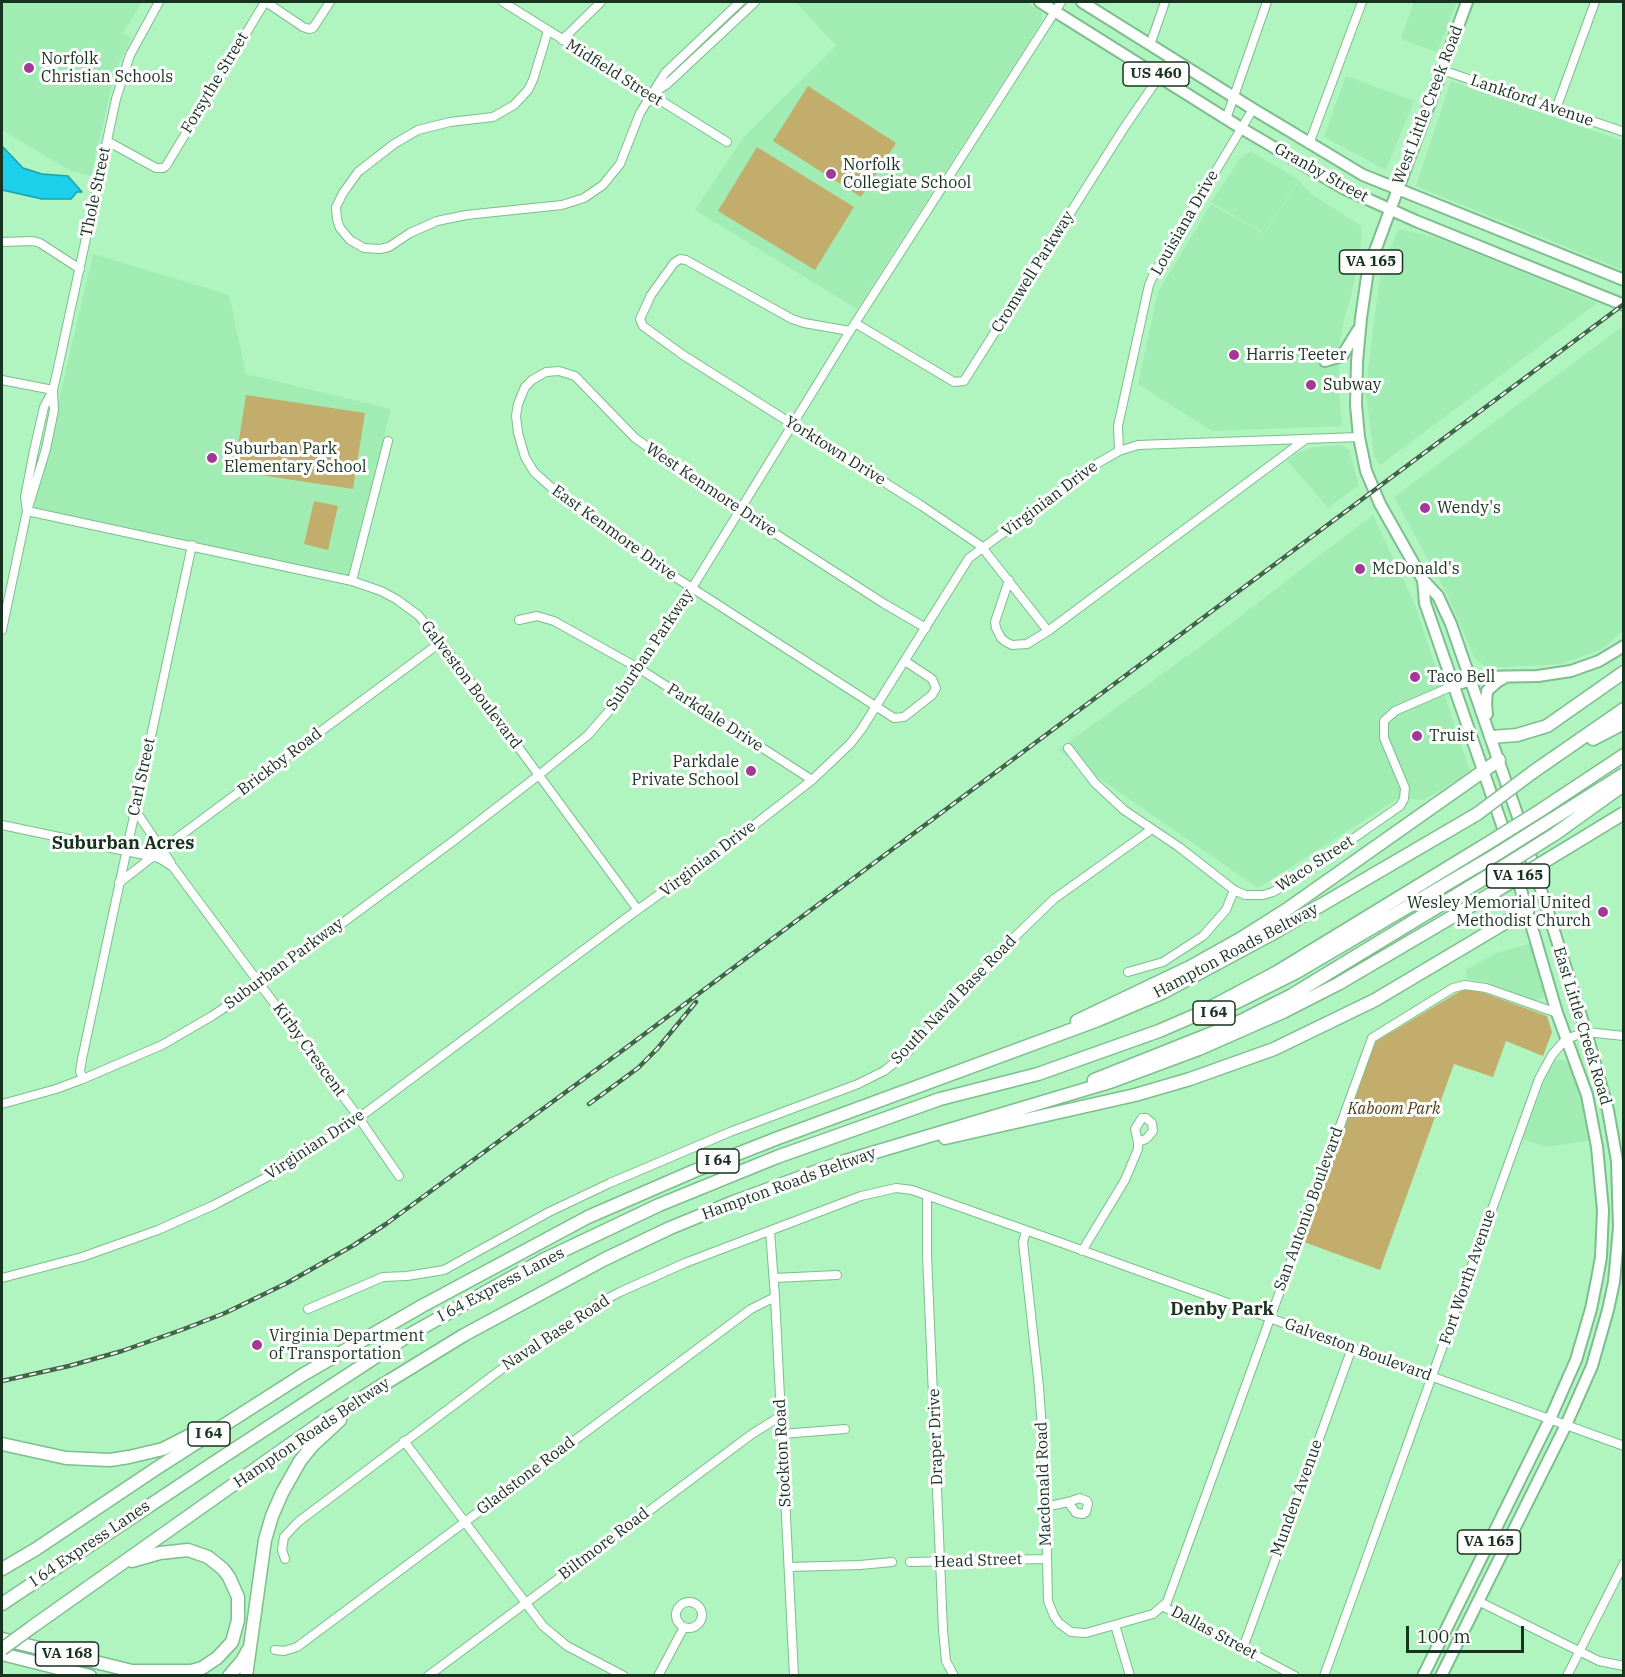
<!DOCTYPE html>
<html>
<head>
<meta charset="utf-8">
<style>
  body { margin:0 }
  #map { position:relative; width:1625px; height:1677px; overflow:hidden; background:#b0f4c0; font-family:"IBM Plex Serif",serif }
  canvas { display:block }
  .frame { position:absolute; inset:0; border:3px solid #17321f; pointer-events:none }
  .scale { position:absolute; left:1406px; top:1626px; width:118px; height:27px; box-sizing:border-box; border:3px solid #17321f; border-top:0; padding-left:8px; font-size:18px; line-height:21px; white-space:nowrap; color:#17321f; -webkit-text-stroke:4px #fff; paint-order:stroke }
</style>
</head>
<body>
<div id="map">
<canvas width="1625" height="1677"></canvas>
<div class="frame"></div>
<div class="scale">100 m</div>
</div>
<script>
const ctx = document.querySelector('canvas').getContext('2d');
ctx.lineJoin = 'round';
function fill(path, color) {
  ctx.fillStyle = color;
  ctx.fill(path, 'evenodd');
}
function shape(rows) {
  const path = new Path2D();
  for (const r of rows) {
    if (r.length === 3) {
      path.moveTo(r[0] + r[2], r[1]);
      path.arc(r[0], r[1], r[2], 0, 2 * Math.PI);
      continue;
    }
    path.moveTo(r[0], r[1]);
    for (let i = 2; i < r.length; i += 2) path.lineTo(r[i], r[i + 1]);
  }
  return path;
}
function stroke(path, color, width, dash) {
  ctx.strokeStyle = color;
  ctx.lineWidth = width;
  ctx.lineCap = dash ? 'butt' : 'round';
  ctx.setLineDash(dash || []);
  ctx.stroke(path);
}
function label(font, color, halo, rows, align = 'center') {
  ctx.font = font + ' "IBM Plex Serif",serif';
  ctx.lineWidth = 6;
  ctx.setLineDash([]);
  ctx.textBaseline = 'middle';
  ctx.strokeStyle = halo;
  ctx.fillStyle = color;
  for (const [text, x, y, turn = 0] of rows) {
    ctx.save();
    ctx.translate(x, y);
    ctx.rotate((+turn || 0) * Math.PI / 180);
    ctx.textAlign = isNaN(turn) ? turn : align;
    if (halo) ctx.strokeText(text, 0, 0);
    ctx.fillText(text, 0, 0);
    ctx.restore();
  }
}
const built = shape([
  [2,2,142,2,123,33,131,38,115,72,91,176,69,170,2,130],
  [796,2,1026,2,1042,13,1042,21,857,309,695,210,743,138,836,46],
  [1414,2,1457,2,1437,52,1401,39],
  [1346,76,1414,101,1386,170,1324,137],
  [1451,81,1623,141,1623,270,1416,186],
  [1252,152,1299,180,1264,233,1211,202,1243,155],
  [1299,181,1311,194,1361,226,1362,239,1351,297,1345,315,1339,346,1339,392,1342,426,1212,431,1138,384,1158,292,1211,204,1264,234],
  [1399,229,1441,239,1597,303,1380,465,1374,456,1366,394,1368,370,1379,283,1385,260],
  [93,254,229,295,246,374,391,409,348,576,34,508],
  [1623,326,1623,631,1602,649,1561,664,1488,668,1475,659,1447,594,1394,497],
  [1342,445,1349,450,1359,485,1328,508,1288,461,1297,453,1314,447],
  [1373,515,1415,605,1470,772,1424,800,1399,798,1258,888,1058,750,1209,640],
  [1533,943,1546,991,1541,999,1533,1000,1483,981,1467,979,1466,970,1497,953],
  [1556,1060,1564,1060,1570,1065,1584,1105,1590,1140,1547,1147,1523,1139,1550,1065]
]);
const green = shape([
  [808,86,896,143,861,197,773,141],
  [757,147,854,207,815,270,718,211],
  [246,395,365,413,353,489,234,471],
  [314,501,338,506,328,550,304,544],
  [1462,990,1476,990,1547,1016,1552,1032,1543,1056,1506,1041,1493,1077,1454,1064,1380,1270,1304,1242,1375,1042]
]);
const water = shape([
  [2,146,23,168,42,174,68,176,82,192,77,192,71,199,42,199,2,190,2,146]
]);
const minor = shape([
  [266,2,303,27,309,29,313,28,330,2],
  [503,2,727,142],
  [548,31,533,80,528,90,514,105,493,117,450,122,418,130,394,144,358,172,343,193,336,207,337,219,340,228,350,240,364,248,380,249,389,247,410,233,437,221,466,215,562,205,584,198,603,185,620,164,640,113,665,73,740,2],
  [562,40,601,2],
  [1150,45,1165,2],
  [1442,70,1624,132],
  [652,94,666,85,755,2],
  [1556,109,1595,2],
  [1226,119,1267,2],
  [107,141,156,168,163,168,166,166,265,2],
  [1309,144,1362,2],
  [2,242,33,241,40,243,80,269],
  [855,323,954,382,964,381,1124,128,1172,58],
  [850,331,804,323,792,319,686,260,680,259,674,263,651,295,640,319,643,326,683,355,922,506,981,546,1048,631],
  [2,380,53,390],
  [1119,451,1118,426,1149,285,1154,274,1253,109],
  [27,511,352,581,381,591,396,599,418,615,441,642,638,910],
  [27,511,25,497,34,451,44,407,53,390,58,368,116,99,130,55,159,2],
  [1009,580,995,622,996,628,1001,638,1006,642,1012,645,1027,644,1048,631,1306,439],
  [352,581,388,441],
  [519,620,537,616,554,621,640,669,812,780],
  [2,630,27,511,46,449,54,410,53,392],
  [905,661,932,679,936,688,932,695,904,717,894,718,661,568,571,505,534,472,525,457,518,433,516,416,518,404,525,387,532,380,546,372,559,371,575,376,635,438,717,496,883,603,926,628],
  [1068,748,1095,783,1124,810,1179,847,1234,890,1245,895,1263,895,1273,892,1292,881,1400,806,1404,799,1405,788,1384,738,1384,721,1395,711,1455,685],
  [135,810,171,863],
  [2,825,159,858,173,867,354,1111,399,1176],
  [119,883,161,850,441,642],
  [1128,972,1163,962,1203,936,1226,910,1234,890],
  [83,1079,80,1071,82,1059,192,545],
  [2,1104,56,1089,83,1079,162,1045,212,1016,260,984,452,842,539,775,588,735,622,696,692,588,850,331,1061,2],
  [1142,1118,1146,1118,1152,1123,1153,1131,1146,1139,1138,1142,1135,1129,1142,1118],
  [927,1196,927,1255,943,1630,946,1661,954,1676],
  [770,1231,775,1297,794,1676],
  [1026,1231,1023,1242,1039,1387,1045,1473,1048,1601,1054,1616,1059,1623,1071,1632,1086,1633,1153,1614,1167,1602,1372,1038,1453,988,1465,985,1486,988,1557,1013],
  [1082,1251,1125,1180,1138,1149,1138,1142],
  [2,1278,82,1257,158,1230,214,1205,269,1176,348,1126,629,916,735,840,812,780,850,744,861,730,969,558,1098,463,1119,451,1138,445,1359,437],
  [774,1278,837,1275],
  [308,1309,383,1277,407,1276,444,1270,549,1212,610,1183,730,1132,858,1084,884,1071,907,1053,997,954,1054,899,1152,829],
  [782,1434,845,1429],
  [404,1441,543,1626,567,1646,624,1676],
  [1080,1498,1087,1501,1088,1504,1086,1512,1083,1514,1076,1513,1068,1502,1080,1498],
  [1045,1507,1068,1502],
  [285,1559,282,1550,284,1537,298,1522,499,1371,595,1305,620,1292,685,1263,861,1196,896,1188,912,1190,1048,1238,1624,1446],
  [910,1562,1046,1559],
  [789,1567,860,1565,892,1562],
  [1478,1601,1599,1661,1624,1666],
  [689,1615,13],
  [1164,1607,1295,1676],
  [1115,1625,1130,1676],
  [1243,1648,1352,1348],
  [275,1650,284,1651,297,1647,751,1309,775,1297],
  [428,1676,752,1434,781,1416],
  [658,1676,684,1627],
  [1324,1676,1539,1079,1552,1055,1566,1039,1586,1032,1624,1036],
  [1567,1676,1624,1563]
]);
const major = shape([
  [1040,2,1241,128,1343,188,1416,221,1624,305],
  [1082,2,1253,109,1363,175,1624,280],
  [1325,361,1342,356,1358,330],
  [1423,580,1425,603,1502,825,1557,1013,1587,1095,1597,1147,1603,1210,1601,1257,1597,1279,1591,1309,1576,1360,1550,1419,1423,1676],
  [1455,685,1481,677,1538,676,1571,671,1599,661,1624,646],
  [1487,714,1486,704,1487,691,1497,682,1506,677],
  [1441,1676,1566,1425,1592,1366,1608,1310,1614,1282,1619,1227,1617,1161,1608,1110,1586,1032,1517,814,1451,624,1438,596,1423,580,1380,504,1366,471,1359,437,1356,405,1357,362,1361,318,1368,270,1467,2]
]);
const highway = shape([
  [1491,737,1517,735,1547,726,1624,672],
  [1593,739,1624,723],
  [1533,772,1624,709],
  [1541,810,1624,755],
  [1235,1003,1295,973,1489,859],
  [1077,1021,1190,967,1240,939,1289,908,1499,760],
  [1094,1080,1235,1024,1292,995,1493,873],
  [945,1138,1135,1095,1190,1079,1274,1049,1375,1000,1528,909],
  [2,1444,66,1458,110,1460,129,1457,163,1449,202,1429],
  [2,1569,36,1549,157,1468,304,1374,422,1306,588,1217,694,1171,778,1138,1098,1020,1164,992,1270,935,1477,814],
  [2,1604,209,1466,409,1335,543,1260,659,1205,777,1157,940,1099,1038,1074,1159,1031,1196,1015,1277,972,1485,845],
  [32,1627,319,1424,464,1335,605,1259,670,1228,731,1203,842,1162,1113,1081,1199,1049,1283,1012,1338,984,1496,891],
  [2,1639,132,1671,191,1671,202,1668,217,1658,232,1642,238,1620,238,1597,229,1577,223,1569,208,1557,188,1550,160,1553,132,1561],
  [2,1654,90,1676],
  [229,1676,242,1661,248,1650],
  [246,1676,265,1540,272,1516,282,1493,300,1461,313,1445,340,1420]
]);
const rail = shape([
  [589,1104,638,1068,657,1049,696,1002],
  [2,1381,69,1366,122,1351,184,1329,225,1313,287,1283,354,1245,386,1224,619,1053,1624,304]
]);
const highwayBridge = shape([
  [1477,814,1533,772],
  [1485,845,1541,810],
  [1489,859,1624,774],
  [1493,873,1555,834,1622,786],
  [1496,891,1624,813],
  [2,1649,32,1627]
]);
const markers = [
  [29,68,6,"#a33899"],
  [831,174,6,"#a33899"],
  [1234,355,6,"#a33899"],
  [1311,385,6,"#a33899"],
  [212,458,6,"#a33899"],
  [1425,508,6,"#a33899"],
  [1360,569,6,"#a33899"],
  [1415,677,6,"#a33899"],
  [1417,736,6,"#a33899"],
  [751,771,6,"#a33899"],
  [1603,912,6,"#a33899"],
  [257,1345,6,"#a33899"]
];
const shields = [
  [1156,74,66],
  [1371,262,63],
  [1518,876,63],
  [1214,1013,42],
  [718,1161,42],
  [209,1434,42],
  [1489,1542,63],
  [67,1654,63]
];
const shieldNames = [
  ["US 460",1156,74],
  ["VA 165",1371,262],
  ["VA 165",1518,876],
  ["I 64",1214,1013],
  ["I 64",718,1161],
  ["I 64",209,1434],
  ["VA 165",1489,1542],
  ["VA 168",67,1654]
];
const poiNames = [
  ["Norfolk",41,59],
  ["Christian Schools",41,77],
  ["Norfolk",843,165],
  ["Collegiate School",843,183],
  ["Harris Teeter",1246,355],
  ["Subway",1323,385],
  ["Suburban Park",224,449],
  ["Elementary School",224,467],
  ["Wendy's",1437,508],
  ["McDonald's",1372,569],
  ["Taco Bell",1427,677],
  ["Truist",1429,736],
  ["Parkdale",739,762,"right"],
  ["Private School",739,780,"right"],
  ["Wesley Memorial United",1591,903,"right"],
  ["Methodist Church",1591,921,"right"],
  ["Virginia Department",269,1336],
  ["of Transportation",269,1354]
];
const streetNames = [
  ["Midfield Street",614,73,32],
  ["Forsythe Street",215,83,-59],
  ["Lankford Avenue",1532,101,19],
  ["West Little Creek Road",1428,105,-69],
  ["Granby Street",1321,173,29],
  ["Thole Street",96,192,-78],
  ["Louisiana Drive",1185,223,-60],
  ["Cromwell Parkway",1033,272,-58],
  ["Yorktown Drive",835,451,32],
  ["West Kenmore Drive",711,490,34],
  ["Virginian Drive",1050,499,-37],
  ["East Kenmore Drive",614,533,36],
  ["Suburban Parkway",650,650,-56],
  ["Galveston Boulevard",471,685,53],
  ["Parkdale Drive",715,718,33],
  ["Brickby Road",280,762,-37],
  ["Carl Street",142,777,-78],
  ["Virginian Drive",708,859,-37],
  ["Waco Street",1315,864,-33],
  ["Hampton Roads Beltway",1236,951,-28],
  ["Suburban Parkway",284,964,-36],
  ["South Naval Base Road",954,1000,-46],
  ["East Little Creek Road",1582,1026,73],
  ["Kirby Crescent",309,1050,54],
  ["Virginian Drive",315,1145,-33],
  ["Hampton Roads Beltway",789,1184,-20],
  ["San Antonio Boulevard",1309,1209,-70],
  ["Fort Worth Avenue",1468,1277,-71],
  ["I 64 Express Lanes",501,1285,-28],
  ["Naval Base Road",556,1333,-33],
  ["Galveston Boulevard",1358,1350,20],
  ["Hampton Roads Beltway",312,1433,-34],
  ["Draper Drive",936,1437,-92],
  ["Stockton Road",783,1453,-93],
  ["Gladstone Road",526,1476,-37],
  ["Macdonald Road",1044,1484,-92],
  ["Munden Avenue",1297,1498,-70],
  ["I 64 Express Lanes",90,1544,-34],
  ["Biltmore Road",604,1544,-37],
  ["Head Street",978,1561,-2],
  ["Dallas Street",1214,1633,28]
];
const parkNames = [
  ["Kaboom Park",1394,1109]
];
const neighbourhoodNames = [
  ["Suburban Acres",123,844],
  ["Denby Park",1222,1310]
];
fill(built, '#a0ecb3');
fill(green, '#c3ad6c');
fill(water, '#1cd0eb');
stroke(water, '#1aa1ae', 1.5);
stroke(minor, '#7cbe8d', 10);
stroke(major, '#7cbe8d', 14);
stroke(highway, '#7cbe8d', 15);
stroke(minor, '#fff', 8);
stroke(major, '#fff', 10);
stroke(highway, '#fff', 12);
stroke(rail, '#40664a', 4.5);
stroke(rail, '#fff', 2, [7]);
stroke(highwayBridge, '#7cbe8d', 15, []);
stroke(highwayBridge, '#fff', 12);
for (const [x, y, r, color] of markers) {
  const dot = new Path2D();
  dot.arc(x, y, r, 0, 2 * Math.PI);
  ctx.fillStyle = color;
  ctx.fill(dot);
  stroke(dot, '#fff', 2);
}
for (const [x, y, w] of shields) {
  const box = new Path2D();
  box.roundRect(x - w / 2, y - 12, w, 24, 4.5);
  ctx.fillStyle = '#fff';
  ctx.fill(box);
  stroke(box, '#17321f', 1.5);
}
label('bold 15px', '#17321f', null, shieldNames);
label('16px', '#17321f', '#fff', poiNames, 'left');
label('16px', '#17321f', '#fff', streetNames);
label('italic 16px', '#4f4113', '#fff', parkNames);
label('bold 18px', '#17321f', '#fff', neighbourhoodNames);
</script>
</body>
</html>
